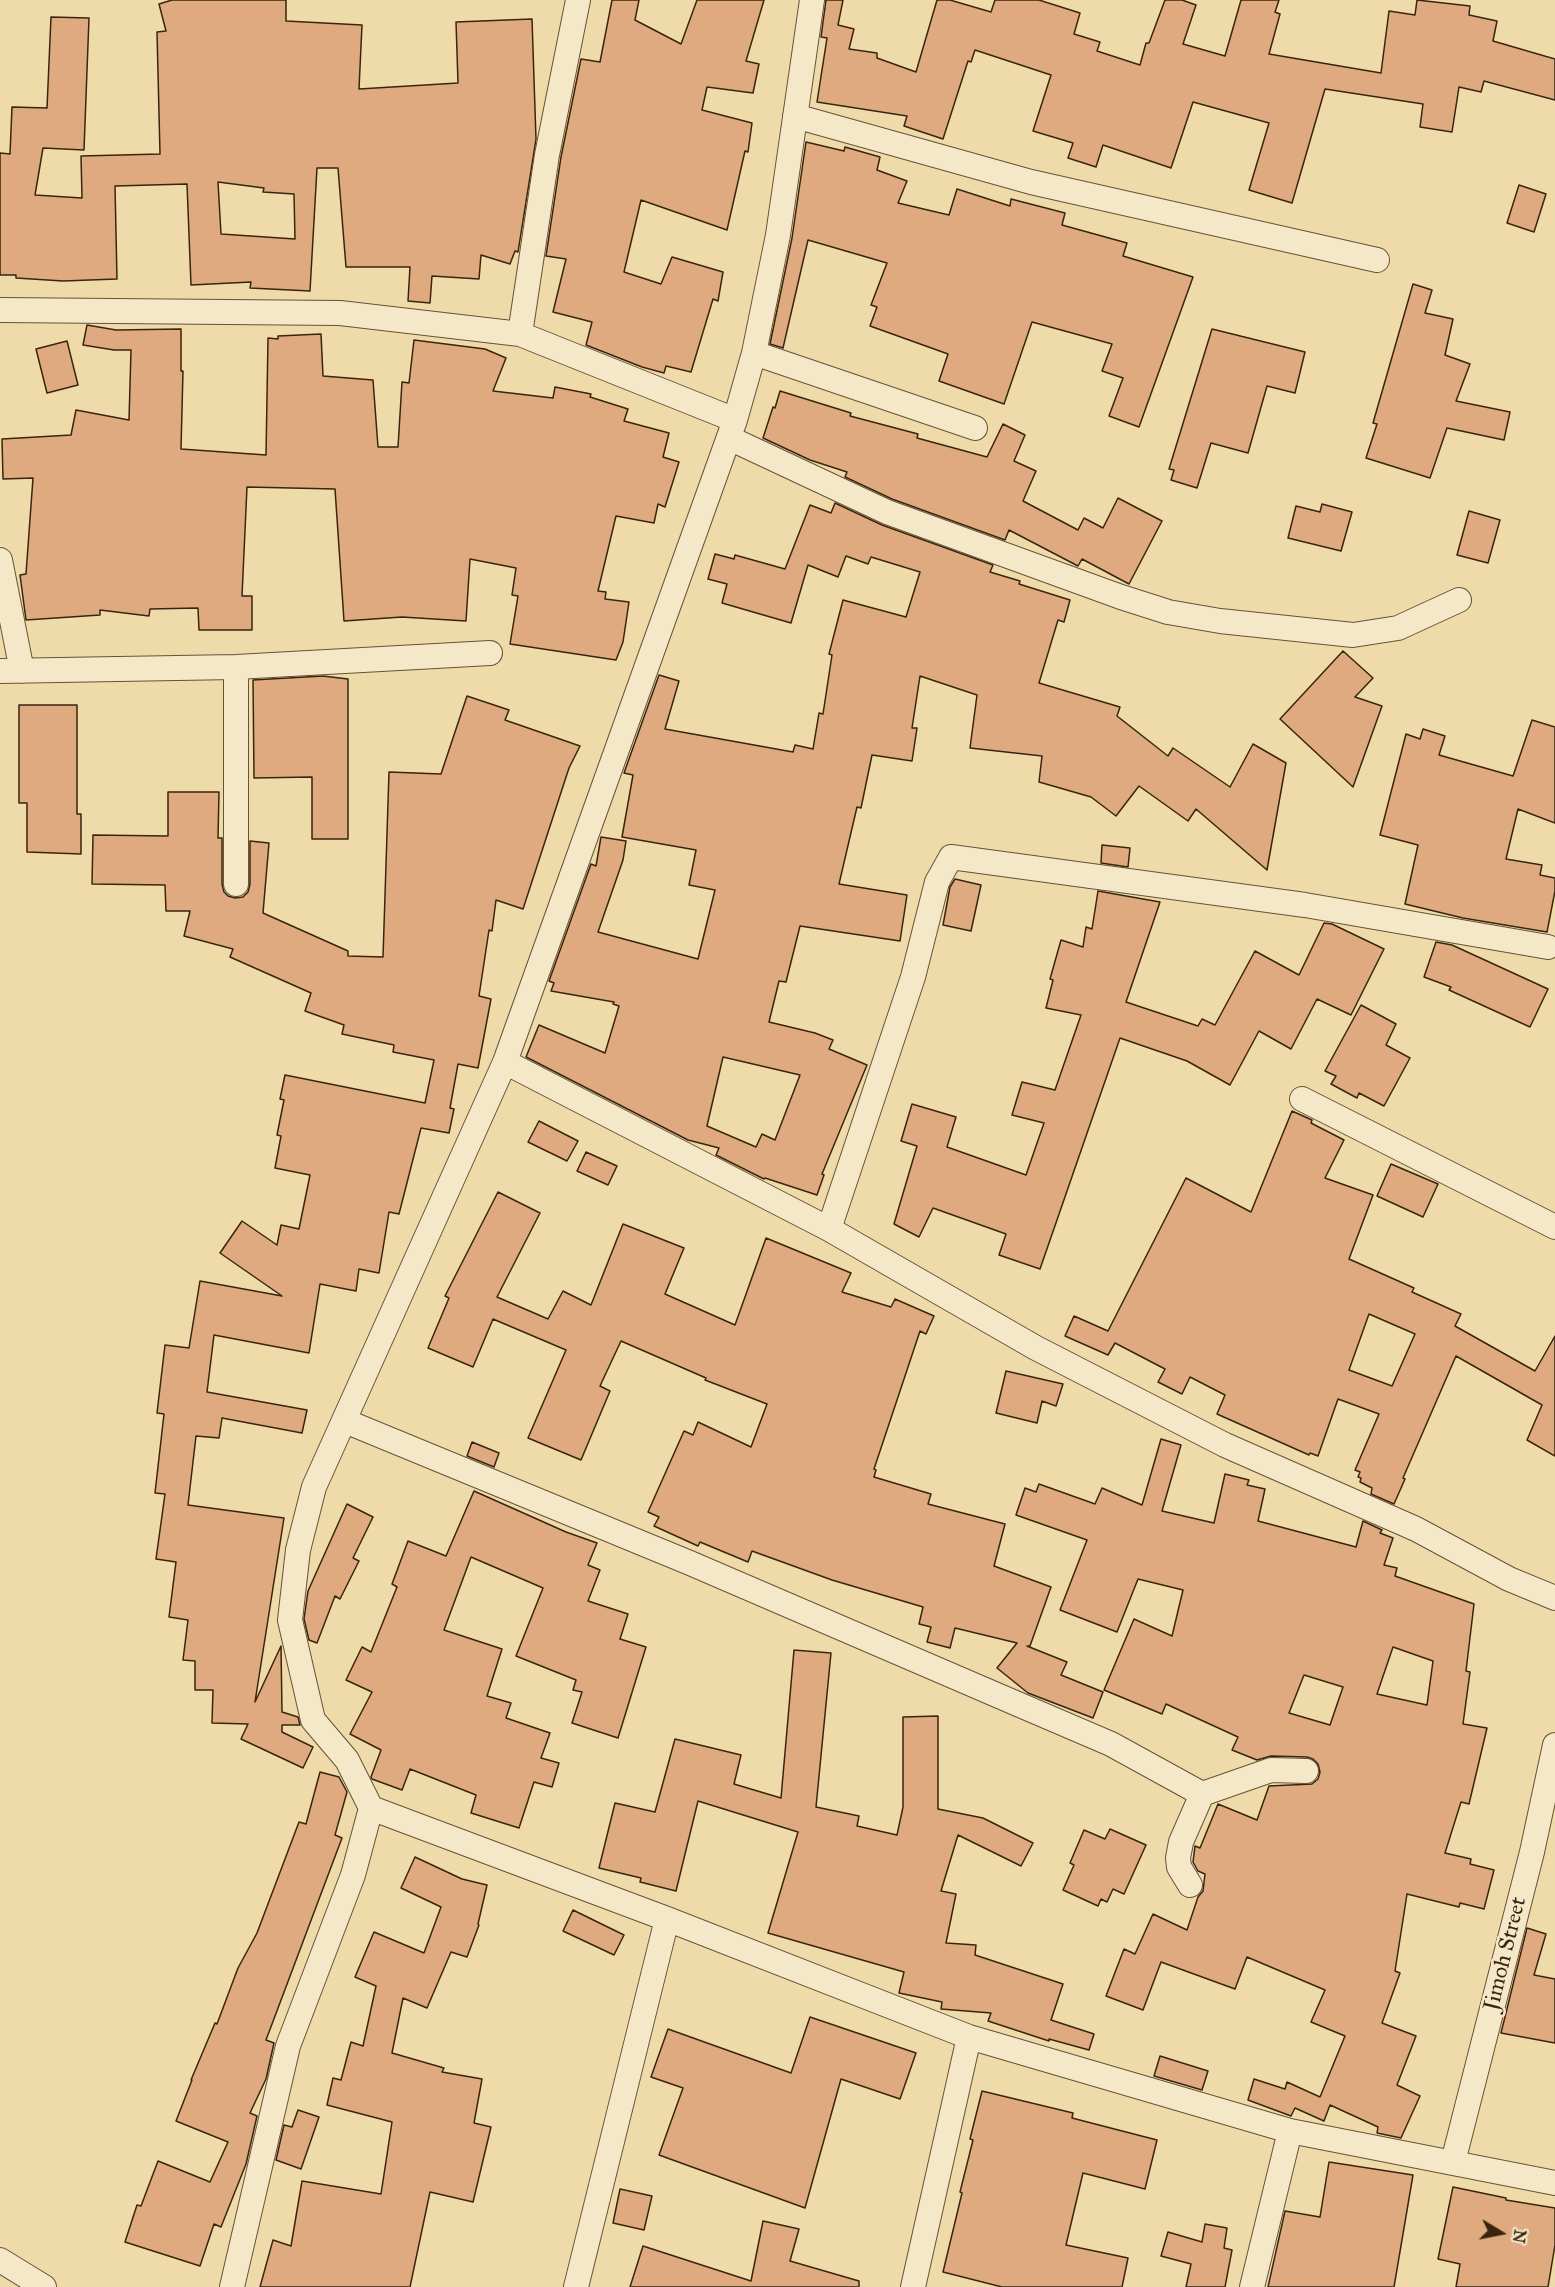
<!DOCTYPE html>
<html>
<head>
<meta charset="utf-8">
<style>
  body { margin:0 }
  #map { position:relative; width:1555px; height:2287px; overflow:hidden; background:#efdbaa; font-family:"IM FELL Great Primer",serif }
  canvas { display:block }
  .north { position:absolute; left:1471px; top:2203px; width:60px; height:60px; -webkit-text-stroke:4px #f5e8c8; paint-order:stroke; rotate:100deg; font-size:16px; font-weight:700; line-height:24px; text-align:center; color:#39250e }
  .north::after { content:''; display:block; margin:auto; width:21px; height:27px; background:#39250e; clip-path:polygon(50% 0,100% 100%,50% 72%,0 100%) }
</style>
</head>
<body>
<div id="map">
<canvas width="1555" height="2287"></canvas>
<div class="north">N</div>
</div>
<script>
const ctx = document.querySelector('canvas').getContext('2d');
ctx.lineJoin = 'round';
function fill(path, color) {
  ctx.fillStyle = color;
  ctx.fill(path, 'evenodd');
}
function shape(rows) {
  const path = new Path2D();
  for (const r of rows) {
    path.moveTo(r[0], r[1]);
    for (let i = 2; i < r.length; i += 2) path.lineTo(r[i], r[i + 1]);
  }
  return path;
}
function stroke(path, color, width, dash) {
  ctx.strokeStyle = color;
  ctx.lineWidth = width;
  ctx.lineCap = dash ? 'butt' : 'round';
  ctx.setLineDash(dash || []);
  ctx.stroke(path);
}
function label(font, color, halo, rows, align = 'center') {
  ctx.font = font + ' "IM FELL Great Primer",serif';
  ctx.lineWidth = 5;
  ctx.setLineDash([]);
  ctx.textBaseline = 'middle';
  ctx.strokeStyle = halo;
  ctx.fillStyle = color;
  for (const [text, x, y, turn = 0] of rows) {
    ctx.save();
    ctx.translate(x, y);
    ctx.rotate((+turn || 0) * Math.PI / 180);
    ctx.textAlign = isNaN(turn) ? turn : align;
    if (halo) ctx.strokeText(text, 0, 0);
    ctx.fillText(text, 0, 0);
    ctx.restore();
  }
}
const building = shape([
  [172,0,286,0,286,21,362,25,359,89,458,83,456,22,532,19,536,139,518,252,515,251,510,264,481,255,479,279,432,276,430,303,408,301,410,267,346,267,338,168,317,168,310,291,250,288,251,282,191,285,187,184,115,186,117,279,63,281,16,278,16,275,0,275,0,153,10,154,12,107,47,108,51,17,89,18,84,150,43,148,35,195,82,198,81,156,160,154,157,32,166,31,159,4,172,0],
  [218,182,264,188,263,192,294,194,295,239,221,234,218,182],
  [612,0,639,0,635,20,681,44,697,0,764,0,746,61,759,64,753,93,707,87,702,110,752,123,748,152,745,151,727,230,641,200,624,272,661,284,672,257,723,272,718,301,713,299,691,372,666,366,664,373,642,367,586,345,592,322,553,312,566,259,546,256,561,157,581,59,600,62,612,0],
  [826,0,843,0,838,25,854,29,849,49,877,53,877,58,916,72,937,0,950,0,991,12,995,0,1039,0,1080,13,1074,34,1100,42,1097,51,1140,65,1146,43,1149,43,1165,0,1182,0,1196,5,1183,44,1225,56,1241,0,1279,0,1275,12,1280,14,1269,54,1381,73,1389,11,1415,15,1417,0,1470,6,1469,15,1497,21,1493,41,1555,59,1555,100,1484,81,1481,92,1459,87,1452,132,1420,127,1423,104,1325,89,1292,203,1249,190,1269,123,1193,102,1171,168,1103,145,1096,167,1068,158,1073,143,1033,131,1051,75,975,50,971,62,968,61,943,139,904,126,907,116,817,102,827,38,821,37,826,0],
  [806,142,844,151,845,147,880,157,877,170,907,181,898,203,949,215,957,189,1010,206,1011,199,1065,213,1062,225,1127,243,1123,256,1193,277,1139,427,1109,416,1123,378,1102,371,1112,344,1032,322,1004,404,939,381,948,354,870,326,877,307,871,305,887,263,808,240,783,348,770,344,792,238,806,142],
  [1519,185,1546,194,1534,232,1507,223,1519,185],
  [1413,284,1432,290,1425,313,1453,319,1445,355,1470,364,1456,401,1510,412,1504,440,1447,428,1430,478,1366,458,1377,424,1373,423,1413,284],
  [87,325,116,330,181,329,181,371,183,371,181,449,266,455,268,338,278,339,278,336,321,334,323,376,373,380,378,447,398,447,402,382,409,383,414,340,485,349,506,358,493,391,553,398,555,387,591,394,590,397,628,409,624,421,669,433,663,457,679,462,665,507,658,504,654,523,616,516,598,591,606,592,605,599,629,602,623,642,616,660,510,644,518,596,512,595,516,568,470,559,466,621,402,617,344,621,335,489,247,487,242,596,252,596,252,630,199,630,198,608,150,609,149,616,100,610,100,615,26,620,20,575,26,574,33,478,3,479,2,439,71,435,76,410,129,420,131,350,114,350,83,345,87,325],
  [1212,329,1305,352,1295,393,1267,386,1248,453,1211,443,1197,488,1171,480,1174,470,1169,469,1212,329],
  [67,341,78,385,47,393,36,349,67,341],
  [780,391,851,413,850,416,918,434,917,438,987,457,1003,424,1025,435,1014,461,1036,471,1023,501,1078,530,1084,518,1103,528,1118,498,1162,521,1129,584,1082,559,1078,566,1009,530,1005,540,892,499,845,477,847,472,810,460,763,438,773,407,775,408,780,391],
  [835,503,882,525,993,565,990,572,1020,581,1019,584,1070,600,1064,622,1058,620,1039,683,1120,707,1117,716,1168,756,1173,748,1230,787,1253,744,1286,763,1267,870,1196,809,1188,821,1139,786,1116,816,1091,797,1039,782,1042,756,970,748,977,695,920,676,912,728,917,728,912,761,872,755,861,808,857,807,839,884,907,895,900,941,800,926,786,982,779,981,769,1022,815,1033,833,1040,829,1049,867,1065,822,1174,824,1175,817,1195,765,1178,764,1179,716,1155,719,1148,688,1140,526,1057,539,1025,605,1053,619,1006,613,1004,614,1002,551,991,554,983,549,981,591,864,596,866,601,837,626,841,623,860,598,932,698,959,715,890,689,885,696,850,622,837,633,775,624,773,659,675,679,681,665,729,793,752,795,745,813,749,819,713,823,714,832,655,829,654,843,600,906,617,920,572,871,557,868,564,846,556,838,577,808,565,791,623,722,603,727,584,708,579,715,554,734,559,735,555,785,569,810,505,831,513,835,503],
  [723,1057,800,1075,775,1140,762,1134,756,1147,707,1126,723,1057],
  [1322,504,1352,512,1341,551,1288,538,1296,506,1320,512,1322,504],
  [1469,511,1500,520,1488,563,1457,555,1469,511],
  [1343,651,1373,678,1355,697,1382,706,1353,787,1280,719,1343,651],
  [323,676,348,679,348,839,312,839,312,777,254,778,253,680,323,676],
  [467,696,509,710,505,720,580,746,569,768,523,909,496,900,492,931,489,930,479,996,491,999,478,1068,458,1064,450,1108,454,1109,449,1133,421,1128,399,1214,389,1212,379,1273,359,1269,356,1291,320,1284,309,1353,214,1335,207,1392,307,1410,302,1433,222,1418,219,1438,196,1436,188,1505,284,1518,255,1702,281,1646,282,1712,298,1717,300,1725,282,1725,282,1732,313,1747,303,1768,241,1739,248,1724,212,1723,213,1690,195,1690,195,1661,183,1660,188,1620,169,1617,176,1562,156,1559,165,1494,155,1493,164,1414,157,1413,165,1345,189,1348,200,1281,282,1296,220,1253,242,1221,277,1245,281,1225,299,1229,310,1175,275,1168,281,1136,277,1135,284,1100,280,1099,285,1075,425,1103,434,1060,393,1052,394,1045,342,1034,344,1025,305,1011,311,993,230,957,233,949,184,936,190,911,166,911,165,885,92,884,93,835,168,836,168,792,219,792,218,838,222,838,222,884,224,892,228,896,235,898,243,897,248,892,250,884,250,841,269,843,263,913,348,951,348,956,383,957,389,772,441,774,467,696],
  [19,705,77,705,77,814,81,814,81,854,27,852,27,803,19,803,19,705],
  [1532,720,1555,727,1555,823,1518,809,1506,859,1542,865,1540,875,1555,878,1555,891,1547,932,1463,918,1405,904,1418,845,1380,835,1406,734,1420,739,1423,729,1445,736,1439,755,1513,776,1532,720],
  [1102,845,1130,848,1128,867,1101,863,1102,845],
  [955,879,981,885,971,931,943,925,950,887,955,879],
  [1098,891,1160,902,1126,1002,1198,1026,1202,1019,1215,1025,1255,951,1299,975,1324,923,1332,924,1384,949,1351,1015,1317,999,1291,1049,1259,1031,1230,1085,1187,1061,1120,1038,1040,1269,999,1255,1006,1234,933,1208,919,1237,894,1224,917,1146,901,1141,912,1104,956,1117,947,1147,1026,1175,1044,1123,1012,1115,1022,1082,1055,1090,1081,1015,1046,1008,1053,980,1050,979,1061,940,1083,947,1086,927,1092,929,1098,891],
  [1436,942,1452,945,1548,989,1530,1027,1449,990,1451,987,1424,977,1436,942],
  [1361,1005,1396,1024,1386,1045,1410,1058,1384,1106,1359,1093,1357,1098,1331,1084,1336,1076,1325,1071,1361,1005],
  [1292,1111,1312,1120,1311,1123,1344,1140,1325,1178,1373,1195,1349,1259,1414,1288,1412,1292,1461,1314,1455,1326,1535,1371,1555,1336,1555,1456,1527,1440,1542,1405,1456,1356,1403,1478,1405,1479,1394,1504,1371,1494,1372,1488,1360,1482,1361,1478,1358,1477,1360,1472,1355,1470,1379,1414,1338,1399,1318,1456,1310,1453,1309,1455,1217,1414,1225,1395,1190,1377,1182,1394,1158,1382,1165,1369,1115,1343,1108,1355,1065,1336,1074,1316,1108,1331,1186,1178,1251,1212,1292,1111],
  [1369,1314,1415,1334,1392,1386,1349,1370,1369,1314],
  [539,1121,578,1141,567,1161,528,1142,539,1121],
  [586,1152,617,1166,608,1185,577,1171,586,1152],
  [1391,1164,1438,1184,1423,1217,1377,1196,1391,1164],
  [498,1192,540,1213,497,1297,548,1319,563,1291,591,1305,623,1224,684,1248,665,1294,735,1325,766,1238,851,1273,842,1292,891,1307,895,1299,934,1316,926,1334,920,1331,874,1469,876,1470,874,1477,931,1494,928,1504,1005,1524,994,1566,1051,1587,1030,1646,1027,1646,1067,1662,1061,1675,1103,1692,1093,1718,1028,1693,997,1668,1017,1643,955,1628,950,1648,927,1642,931,1627,919,1624,923,1607,832,1580,752,1551,748,1562,700,1542,698,1546,654,1526,659,1517,648,1512,684,1431,693,1435,698,1422,751,1447,767,1404,705,1380,706,1378,621,1341,600,1386,610,1391,581,1460,528,1438,566,1350,493,1319,473,1367,428,1348,449,1298,445,1296,498,1192],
  [1006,1371,1063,1384,1056,1406,1042,1401,1037,1423,996,1413,1006,1371],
  [1161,1439,1181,1445,1162,1511,1214,1523,1225,1474,1249,1480,1247,1485,1265,1489,1258,1521,1356,1547,1363,1521,1382,1530,1380,1533,1393,1538,1384,1565,1397,1568,1395,1576,1474,1604,1466,1671,1470,1672,1463,1724,1487,1728,1469,1804,1461,1802,1445,1853,1471,1859,1470,1864,1494,1870,1484,1909,1460,1903,1459,1907,1407,1894,1395,1971,1400,1973,1382,2023,1416,2036,1397,2085,1420,2096,1401,2138,1377,2133,1378,2127,1330,2105,1324,2121,1295,2108,1291,2116,1248,2100,1254,2079,1285,2089,1287,2082,1320,2097,1345,2036,1311,2022,1325,1990,1247,1957,1235,1989,1161,1962,1143,2010,1106,1996,1124,1949,1135,1954,1153,1914,1187,1930,1198,1897,1203,1891,1205,1874,1198,1871,1193,1862,1195,1846,1200,1848,1218,1804,1257,1820,1269,1786,1312,1784,1318,1779,1320,1772,1318,1764,1313,1759,1307,1757,1271,1756,1257,1760,1232,1750,1238,1737,1166,1704,1162,1714,1104,1690,1134,1619,1172,1636,1183,1590,1138,1579,1117,1632,1060,1610,1087,1540,1016,1515,1025,1488,1036,1492,1039,1484,1095,1504,1102,1488,1142,1505,1161,1439],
  [1393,1647,1433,1661,1427,1705,1377,1694,1393,1647],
  [1304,1675,1343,1687,1330,1725,1289,1713,1304,1675],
  [472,1442,499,1453,494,1467,467,1456,472,1442],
  [474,1491,566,1532,597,1543,588,1565,600,1570,588,1601,628,1614,620,1639,646,1647,618,1738,572,1723,582,1692,573,1690,576,1680,516,1656,543,1588,471,1557,444,1630,502,1649,487,1696,511,1703,506,1718,550,1733,541,1758,559,1763,552,1787,534,1782,519,1828,471,1813,476,1795,410,1769,402,1790,372,1779,371,1777,381,1750,350,1734,372,1692,346,1680,362,1647,371,1652,397,1587,392,1584,408,1541,446,1556,474,1491],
  [347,1504,373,1517,353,1558,359,1561,340,1599,335,1596,317,1643,309,1640,304,1619,308,1591,347,1504],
  [794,1650,831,1653,816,1807,859,1816,857,1826,897,1835,903,1807,903,1717,938,1716,938,1809,983,1818,1033,1843,1021,1866,958,1835,941,1891,956,1894,946,1943,976,1945,975,1955,1063,1984,1051,2020,1094,2034,1089,2050,1049,2039,1049,2041,988,2021,991,2013,941,2009,942,2002,899,1993,904,1972,768,1933,798,1832,698,1801,676,1891,640,1882,641,1878,599,1868,615,1803,655,1812,675,1739,741,1755,734,1784,781,1798,794,1650],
  [320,1772,339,1777,347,1792,335,1835,342,1838,266,2040,274,2043,266,2079,250,2113,257,2116,246,2164,221,2227,214,2224,200,2266,125,2242,137,2205,141,2206,158,2161,210,2182,228,2142,176,2121,192,2080,191,2080,215,2023,217,2024,238,1968,257,1933,299,1822,306,1824,320,1772],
  [1110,1829,1146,1845,1124,1894,1113,1889,1107,1902,1101,1899,1098,1906,1063,1890,1074,1865,1070,1863,1084,1830,1105,1839,1110,1829],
  [415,1857,462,1879,487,1885,478,1924,479,1925,467,1957,451,1952,427,2008,403,1998,392,2053,444,2068,442,2072,482,2079,474,2123,491,2127,473,2202,430,2192,410,2287,260,2287,273,2240,291,2246,302,2181,381,2194,392,2122,327,2105,333,2078,341,2080,351,2042,363,2046,376,1986,355,1977,374,1932,424,1953,441,1907,401,1888,415,1857],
  [573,1910,624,1935,614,1955,563,1931,573,1910],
  [1527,1928,1546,1934,1534,1975,1555,1979,1555,2043,1501,2033,1527,1928],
  [810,2017,916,2053,900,2099,841,2079,805,2208,659,2155,683,2088,651,2077,668,2029,791,2073,810,2017],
  [1160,2056,1208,2071,1202,2090,1154,2076,1160,2056],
  [982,2091,1073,2113,1072,2118,1157,2140,1145,2189,1083,2173,1066,2245,1128,2258,1122,2287,1002,2287,943,2272,962,2193,960,2192,973,2140,970,2139,982,2091],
  [298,2110,319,2117,301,2169,276,2160,284,2125,292,2127,298,2110],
  [1329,2162,1413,2175,1394,2287,1268,2287,1285,2211,1320,2217,1329,2162],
  [1453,2187,1506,2198,1506,2200,1555,2208,1555,2245,1548,2287,1456,2287,1460,2264,1438,2259,1453,2187],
  [620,2189,652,2196,644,2230,613,2223,620,2189],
  [763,2221,799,2229,790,2261,859,2281,859,2287,630,2287,643,2246,751,2281,763,2221],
  [1205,2224,1227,2228,1224,2248,1232,2250,1225,2287,1186,2287,1191,2264,1161,2256,1168,2232,1202,2242,1205,2224]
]);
const minor = shape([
  [795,116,1031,182,1377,260],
  [0,310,340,313,520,334,735,420],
  [520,334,547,155,578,0],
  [754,353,975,428],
  [729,438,887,512,1121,597,1168,612,1220,621,1353,635,1398,628,1459,600],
  [0,560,22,671],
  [236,667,236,884],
  [0,671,236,667,490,653],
  [505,1062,829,1229,1036,1348,1225,1445,1416,1529,1509,1579,1555,1598],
  [1302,1099,1555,1227],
  [829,1229,913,977,937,882,951,857,1305,905,1548,947],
  [345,1421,690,1563,1013,1702,1111,1744,1202,1794,1271,1770,1306,1771],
  [371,1808,667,1919,969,2037,1290,2131,1555,2183],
  [1190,1885,1179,1867,1178,1858,1181,1842,1202,1794],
  [1453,2162,1532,1852,1555,1745],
  [0,2260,44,2287],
  [232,2287,288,2046,353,1875,371,1808,347,1760,313,1720,290,1620,298,1550,314,1487,505,1062,735,420,754,353,778,235,812,0],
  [576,2287,667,1919],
  [913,2287,969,2037],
  [1252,2287,1290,2131]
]);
const streetNames = [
  ["Jimoh Street",1506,1954,-76]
];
fill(building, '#dfaa7f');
stroke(building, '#39250e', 1.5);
stroke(minor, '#665235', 26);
stroke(minor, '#f5e8c8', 24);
label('22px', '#39250e', '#f5e8c8', streetNames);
</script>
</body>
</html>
